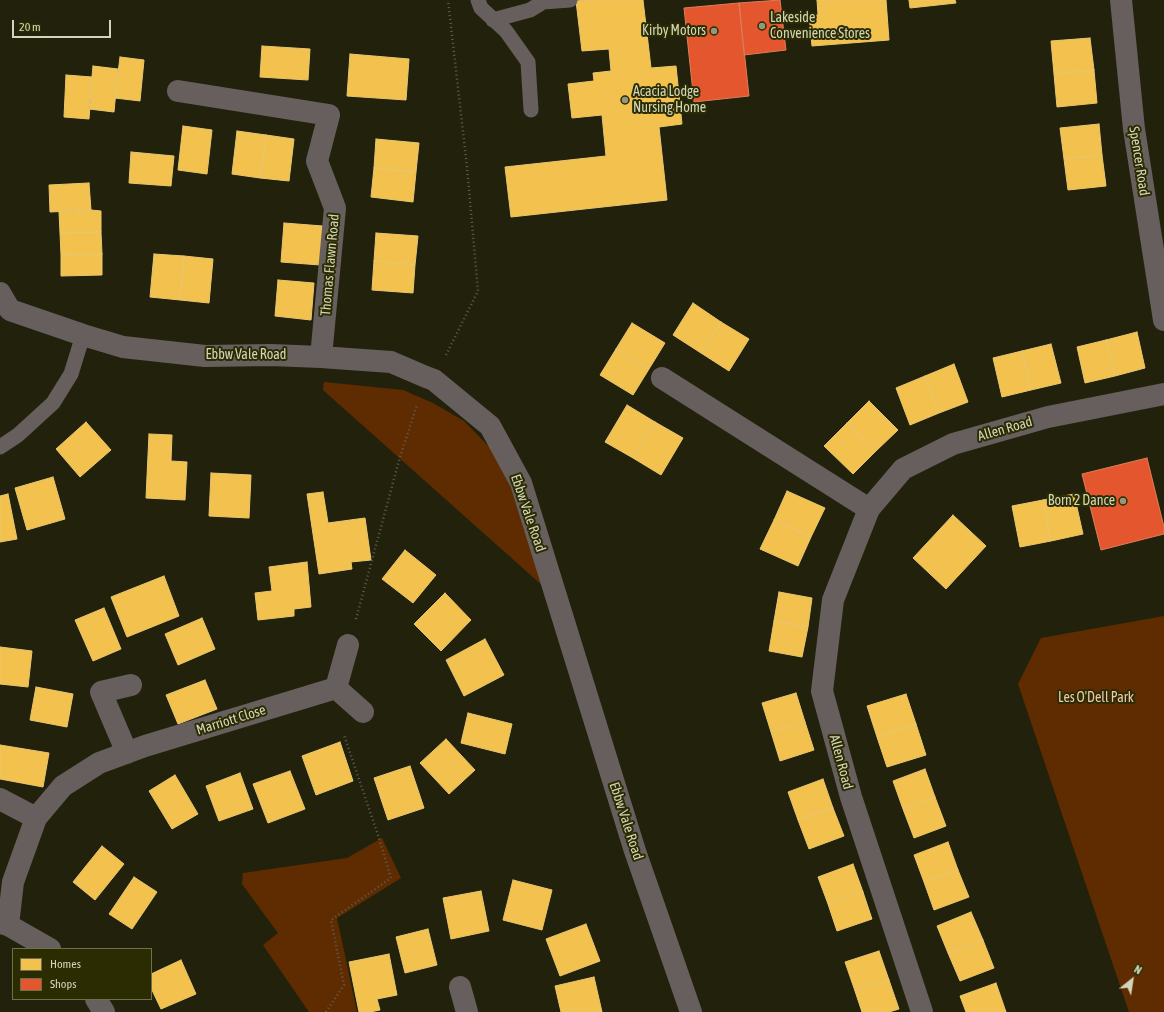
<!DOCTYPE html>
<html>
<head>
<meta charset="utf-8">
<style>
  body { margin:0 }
  #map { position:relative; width:1164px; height:1012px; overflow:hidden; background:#22220c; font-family:"Asap Condensed",sans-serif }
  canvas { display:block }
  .legend { position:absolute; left:12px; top:948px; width:140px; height:52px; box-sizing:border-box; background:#2b2c02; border:1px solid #6e704b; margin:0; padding:5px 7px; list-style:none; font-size:12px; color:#d3d5b9 }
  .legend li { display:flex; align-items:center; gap:8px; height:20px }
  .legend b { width:20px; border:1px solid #6e704b }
  .north { position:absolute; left:1112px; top:960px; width:40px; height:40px; -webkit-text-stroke:3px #2b2c02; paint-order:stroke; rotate:30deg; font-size:11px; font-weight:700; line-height:16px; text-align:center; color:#d3d5b9 }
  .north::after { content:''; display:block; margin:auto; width:14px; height:18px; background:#d3d5b9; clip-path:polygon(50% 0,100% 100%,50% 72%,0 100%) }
  .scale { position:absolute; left:12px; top:20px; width:99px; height:18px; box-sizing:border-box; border:2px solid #d3d5b9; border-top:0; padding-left:5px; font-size:12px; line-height:14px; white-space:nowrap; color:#d3d5b9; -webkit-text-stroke:3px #2b2c02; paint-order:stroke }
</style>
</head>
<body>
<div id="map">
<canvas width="1164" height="1012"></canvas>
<ul class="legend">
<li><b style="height:11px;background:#f2c14e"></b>Homes</li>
<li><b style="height:11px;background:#e4572e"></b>Shops</li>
</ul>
<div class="north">N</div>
<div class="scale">20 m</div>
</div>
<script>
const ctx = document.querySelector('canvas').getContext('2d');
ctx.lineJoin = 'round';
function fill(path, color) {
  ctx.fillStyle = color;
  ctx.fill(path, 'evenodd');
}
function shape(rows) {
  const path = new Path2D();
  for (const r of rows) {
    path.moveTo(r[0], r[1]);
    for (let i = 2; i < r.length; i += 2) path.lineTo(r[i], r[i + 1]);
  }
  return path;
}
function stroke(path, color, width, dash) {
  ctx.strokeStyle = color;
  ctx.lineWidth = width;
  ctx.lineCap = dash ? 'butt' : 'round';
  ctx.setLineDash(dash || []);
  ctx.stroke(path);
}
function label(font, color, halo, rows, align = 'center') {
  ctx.font = font + ' "Asap Condensed",sans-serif';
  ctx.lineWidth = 4;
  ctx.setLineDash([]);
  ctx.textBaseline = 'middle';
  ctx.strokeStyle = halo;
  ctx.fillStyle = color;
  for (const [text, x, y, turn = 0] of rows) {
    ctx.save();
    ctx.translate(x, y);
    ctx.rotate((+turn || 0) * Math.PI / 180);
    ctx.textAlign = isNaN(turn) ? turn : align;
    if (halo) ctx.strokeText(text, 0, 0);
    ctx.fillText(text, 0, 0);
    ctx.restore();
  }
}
const green = shape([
  [324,382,403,390,433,403,464,421,493,451,513,492,544,587,323,390],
  [1164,616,1164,1012,1129,1012,1018,684,1041,638],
  [382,838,401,878,337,918,357,1012,309,1012,263,945,278,933,242,884,243,873,347,858]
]);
const homes = shape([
  [586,0,643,0,651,68,676,66,682,124,659,127,667,200,511,217,505,167,606,156,602,115,572,118,568,84,594,81,593,73,611,71,609,49,582,51,576,1,586,0],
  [817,0,886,0,889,40,812,46,809,15,818,15,817,0],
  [909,0,955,0,956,3,910,8,909,0],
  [1090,38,1094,70,1054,74,1051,41,1090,38],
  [262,46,310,49,308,80,260,77,262,46],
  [350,54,409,59,406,100,347,96,350,54],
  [120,57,144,60,140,101,115,98,120,57],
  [93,66,118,69,114,112,89,109,93,66],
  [1094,70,1097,103,1057,107,1054,74,1094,70],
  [66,75,92,77,89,119,64,117,66,75],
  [1099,124,1102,155,1064,159,1060,128,1099,124],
  [183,126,212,130,207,174,178,170,183,126],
  [237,131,266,135,260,178,232,174,237,131],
  [266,135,294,139,289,181,260,178,266,135],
  [376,139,419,143,416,172,374,168,376,139],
  [131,152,174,156,171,186,129,183,131,152],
  [1102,155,1106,186,1068,190,1064,159,1102,155],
  [374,168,416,172,413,202,371,197,374,168],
  [89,183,91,210,50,212,49,185,89,183],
  [91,210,101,211,101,232,60,233,59,212,91,210],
  [284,223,323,226,320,265,281,262,284,223],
  [101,232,102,254,61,255,60,233,101,232],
  [376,233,418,236,415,265,374,261,376,233],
  [102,254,102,275,61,276,61,255,102,254],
  [154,254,184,256,180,300,150,297,154,254],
  [184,256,213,259,209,303,180,300,184,256],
  [374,261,415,265,413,293,372,290,374,261],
  [278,280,314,283,311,320,275,316,278,280],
  [693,303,721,322,701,353,673,335,693,303],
  [721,322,749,339,729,371,701,353,721,322],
  [632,323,665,343,649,369,616,349,632,323],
  [1137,332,1145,368,1115,376,1106,340,1137,332],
  [1106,340,1115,376,1085,383,1077,347,1106,340],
  [1051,344,1061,383,1031,390,1022,351,1051,344],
  [616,349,649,369,633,395,600,375,616,349],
  [1022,351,1031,390,1002,397,993,358,1022,351],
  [954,364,968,402,939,413,925,376,954,364],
  [925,376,939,413,910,425,896,388,925,376],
  [869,401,898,430,875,452,847,423,869,401],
  [627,405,655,422,633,458,605,442,627,405],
  [86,422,111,450,80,477,56,449,86,422],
  [655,422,683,438,661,475,633,458,655,422],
  [847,423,875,452,853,474,824,446,847,423],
  [149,434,172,435,171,461,187,462,185,500,146,498,149,434],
  [211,473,251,475,249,518,209,516,211,473],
  [53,477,65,519,27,530,15,488,53,477],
  [787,491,825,508,811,537,774,520,787,491],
  [323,492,328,523,365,518,371,560,351,562,352,569,319,574,307,494,323,492],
  [8,494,17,539,0,542,0,496,8,494],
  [1074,494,1083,534,1051,541,1043,500,1074,494],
  [1043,500,1051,541,1020,547,1012,506,1043,500],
  [953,515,986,546,946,589,913,558,953,515],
  [774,520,811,537,798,566,760,549,774,520],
  [405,550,436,575,413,603,382,579,405,550],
  [307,562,311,607,294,609,294,616,258,620,255,593,272,591,269,567,307,562],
  [164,576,179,616,127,637,111,597,164,576],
  [779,592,812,598,808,627,774,621,779,592],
  [445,593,471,620,441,651,414,624,445,593],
  [104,608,121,649,93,661,75,620,104,608],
  [202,618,215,649,178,665,165,634,202,618],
  [774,621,808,627,802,657,769,651,774,621],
  [485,639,504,675,464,696,446,660,485,639],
  [0,647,32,651,28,687,0,684,0,647],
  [205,680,217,709,178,724,166,695,205,680],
  [36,687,73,694,67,727,30,720,36,687],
  [796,693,805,722,771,732,762,703,796,693],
  [906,694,916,724,877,737,867,706,906,694],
  [468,713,512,724,505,754,461,743,468,713],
  [805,722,814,750,780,761,771,732,805,722],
  [916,724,926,755,887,767,877,737,916,724],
  [446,739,475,770,449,794,420,763,446,739],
  [340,742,353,781,316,795,302,756,340,742],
  [0,745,49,753,43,787,0,779,0,745],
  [410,766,424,808,388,820,374,778,410,766],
  [925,769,935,797,903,809,893,781,925,769],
  [290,771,305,809,268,823,253,784,290,771],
  [240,773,253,809,219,821,206,786,240,773],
  [175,775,198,814,172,829,149,791,175,775],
  [823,779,833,808,798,820,788,792,823,779],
  [935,797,946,826,914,838,903,809,935,797],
  [833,808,844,836,809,849,798,820,833,808],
  [948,842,958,870,924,882,914,855,948,842],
  [102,846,124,864,95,900,73,882,102,846],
  [853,864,863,892,828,904,818,877,853,864],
  [958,870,969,897,934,910,924,882,958,870],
  [134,877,157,892,132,929,109,914,134,877],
  [513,880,552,890,542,930,503,920,513,880],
  [481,891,489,931,451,939,443,898,481,891],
  [863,892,872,919,837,931,828,904,863,892],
  [971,912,983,940,948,953,937,926,971,912],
  [586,924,600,961,560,976,546,939,586,924],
  [428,929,437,965,405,973,396,937,428,929],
  [983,940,994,968,960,981,948,953,983,940],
  [879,951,889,980,855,991,845,962,879,951],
  [389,954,397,995,377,999,380,1010,370,1012,359,1012,349,962,389,954],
  [181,960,196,994,161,1009,151,988,151,974,181,960],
  [594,977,602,1012,561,1012,555,986,594,977],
  [889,980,899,1009,889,1012,862,1012,855,991,889,980],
  [996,983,1006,1012,966,1012,960,996,996,983]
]);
const shops = shape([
  [780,0,786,50,744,55,739,3,780,0],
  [739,3,749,96,694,102,684,8,739,3],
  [1147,458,1164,527,1164,534,1101,550,1082,474,1147,458]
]);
const path = shape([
  [446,355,478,291,467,167,448,0],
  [356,619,400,457,417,405],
  [326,1012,344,985,331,920,391,878,378,835,344,735]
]);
const service = shape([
  [478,0,481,8,506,31,528,62,531,110],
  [493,20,530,10,543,2,570,0],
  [0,447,18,435,53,403,71,374,83,335]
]);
const minor = shape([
  [1121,0,1134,129,1164,320],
  [178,91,329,115,317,161,335,208,321,357],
  [0,293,10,310,83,335,123,347,205,356,271,355,321,357,391,362,426,377,434,380,490,426,521,483,635,851,691,1012],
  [662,378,869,509],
  [336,688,348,645],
  [336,688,363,712],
  [127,753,101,692,131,685],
  [0,799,36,818],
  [0,923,8,925,50,949],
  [8,925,13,882,36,818,63,786,99,763,145,746,336,688],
  [460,987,467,1012],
  [96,999,104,1012],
  [922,1012,851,797,822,691,833,600,869,509,903,469,953,444,1048,417,1164,394]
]);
const markers = [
  [762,26,4,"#95967c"],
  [714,31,4,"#95967c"],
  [625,100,4,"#95967c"],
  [1123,501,4,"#95967c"]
];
const poiNames = [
  ["Lakeside",770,18],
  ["Convenience Stores",770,34],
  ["Kirby Motors",706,31,"right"],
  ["Acacia Lodge",633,92],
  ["Nursing Home",633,108],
  ["Born 2 Dance",1115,501,"right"]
];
const streetNames = [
  ["Spencer Road",1139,161,81],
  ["Thomas Flawn Road",330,265,-85],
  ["Ebbw Vale Road",246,355],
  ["Allen Road",1005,429,-16],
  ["Ebbw Vale Road",528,513,71],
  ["Marriott Close",231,720,-17],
  ["Allen Road",841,762,75],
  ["Ebbw Vale Road",626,821,72]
];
const parkNames = [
  ["Les O'Dell Park",1096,698]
];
fill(green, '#5f2c02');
fill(homes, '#f2c14e');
stroke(homes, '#e9c76e', 1);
fill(shops, '#e4572e');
stroke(shops, '#df7d58', 1);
stroke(path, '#615d56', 2.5, [1, 3]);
stroke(service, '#665f5e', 15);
stroke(minor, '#665f5e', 22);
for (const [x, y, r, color] of markers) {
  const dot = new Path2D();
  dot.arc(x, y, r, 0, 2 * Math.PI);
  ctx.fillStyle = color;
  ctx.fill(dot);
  stroke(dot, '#2b2c02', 1.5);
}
label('14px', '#d3d5b9', '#2b2c02', poiNames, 'left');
label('14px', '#d3d5b9', '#2b2c02', streetNames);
label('14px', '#f2c7ae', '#2b2c02', parkNames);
</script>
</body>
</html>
